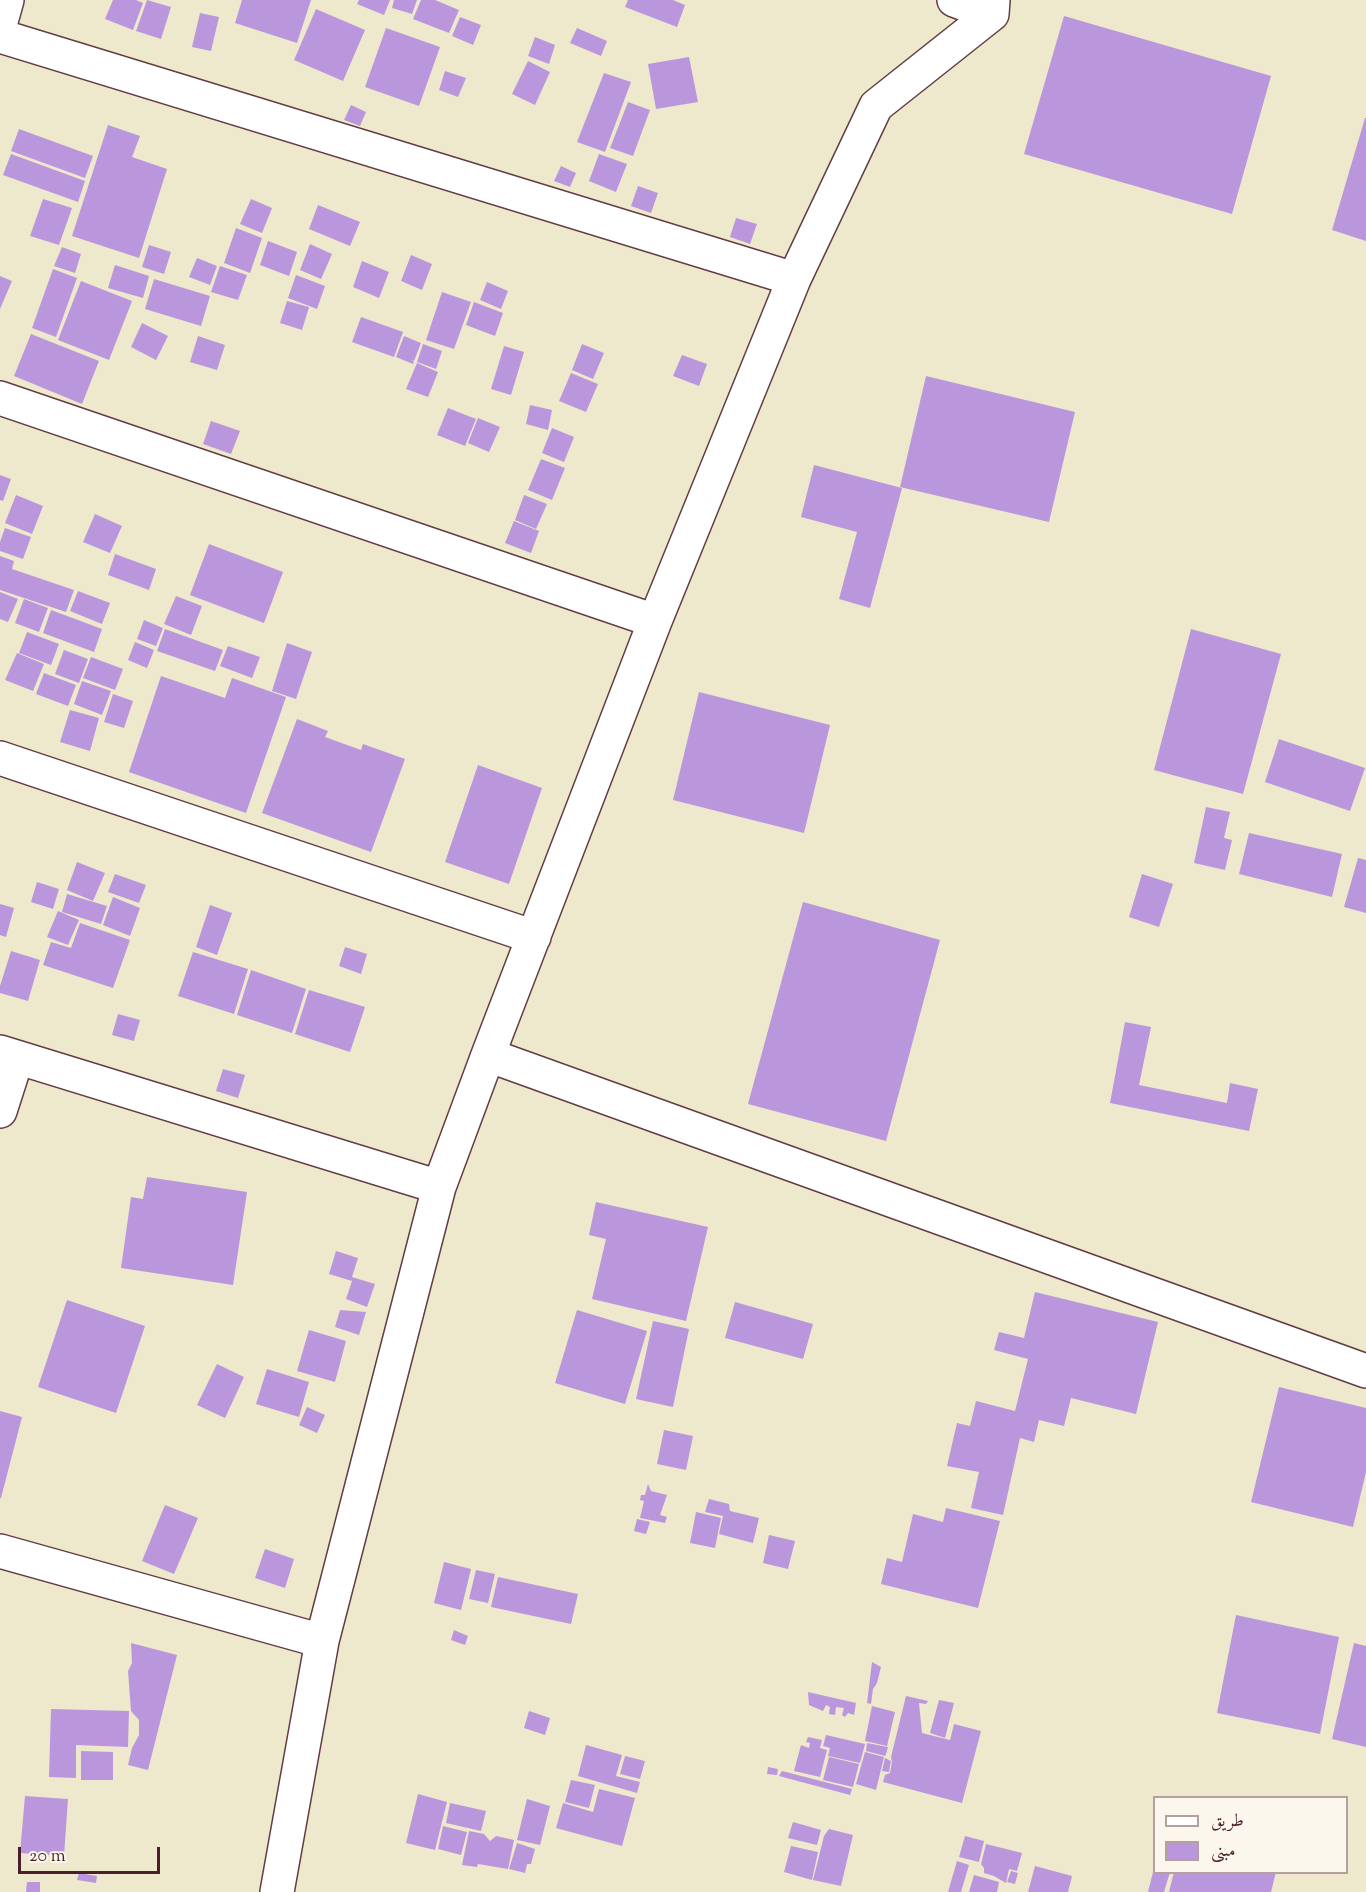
<!DOCTYPE html>
<html>
<head>
<meta charset="utf-8">
<style>
  body { margin:0 }
  #map { position:relative; width:1366px; height:1892px; overflow:hidden; background:#eee8cd; font-family:"Sorts Mill Goudy",Amiri,serif }
  canvas { display:block }
  .legend { position:absolute; left:1153px; top:1796px; width:195px; height:78px; box-sizing:border-box; background:#fbf7ec; border:2px solid #b4a19f; margin:0; padding:8px 10px; list-style:none; font-size:18px; color:#4a1f2b }
  .legend li { display:flex; align-items:center; gap:12px; height:30px }
  .legend b { width:30px; border:2px solid #b4a19f }
  .scale { position:absolute; left:18px; top:1847px; width:142px; height:27px; box-sizing:border-box; border:3px solid #4a1f2b; border-top:0; padding-left:8px; font-size:18px; line-height:21px; white-space:nowrap; color:#4a1f2b; -webkit-text-stroke:4px #fbf7ec; paint-order:stroke }
</style>
</head>
<body>
<div id="map">
<canvas width="1366" height="1892"></canvas>
<ul class="legend">
<li><b style="height:8px;background:#fff"></b>طريق</li>
<li><b style="height:16px;background:#ba97dc"></b>مبنى</li>
</ul>
<div class="scale">20 m</div>
</div>
<script>
const ctx = document.querySelector('canvas').getContext('2d');
ctx.lineJoin = 'round';
function fill(path, color) {
  ctx.fillStyle = color;
  ctx.fill(path, 'evenodd');
}
function shape(rows) {
  const path = new Path2D();
  for (const r of rows) {
    path.moveTo(r[0], r[1]);
    for (let i = 2; i < r.length; i += 2) path.lineTo(r[i], r[i + 1]);
  }
  return path;
}
function stroke(path, color, width, dash) {
  ctx.strokeStyle = color;
  ctx.lineWidth = width;
  ctx.lineCap = dash ? 'butt' : 'round';
  ctx.setLineDash(dash || []);
  ctx.stroke(path);
}
const building = shape([
  [113,0,136,0,143,3,133,30,105,19],
  [147,0,171,7,161,39,136,31],
  [242,0,311,0,297,43,235,23],
  [359,0,390,0,384,15,357,4],
  [394,0,417,0,412,14,392,8],
  [421,0,435,0,459,10,449,33,413,19],
  [628,0,673,0,685,5,677,27,625,7],
  [316,9,365,30,343,81,294,60],
  [200,13,219,17,211,51,192,47],
  [1064,16,1271,76,1232,214,1024,154],
  [460,17,481,25,473,45,452,36],
  [386,28,440,47,419,106,365,87],
  [577,28,607,41,601,56,570,43],
  [535,37,555,45,549,64,528,56],
  [689,57,698,102,656,109,648,64],
  [528,61,550,72,535,105,512,94],
  [445,71,466,78,458,97,439,90],
  [604,73,631,82,605,152,577,142],
  [628,102,650,110,633,156,610,148],
  [351,105,366,112,360,126,344,120],
  [1365,118,1366,118,1366,241,1332,230],
  [108,125,140,136,132,157,167,169,139,258,72,236],
  [19,129,93,156,85,178,11,151],
  [11,154,85,181,78,202,3,175],
  [599,154,627,164,616,192,589,181],
  [561,166,576,173,570,187,554,181],
  [638,186,658,193,651,213,631,206],
  [43,199,72,208,59,245,30,236],
  [251,199,272,208,262,233,240,224],
  [318,205,360,222,350,246,309,229],
  [736,218,757,224,750,244,730,237],
  [236,228,262,238,250,273,224,263],
  [268,241,297,252,289,276,260,265],
  [310,244,332,254,321,279,300,270],
  [149,245,171,252,164,274,142,267],
  [62,247,81,254,75,273,54,266],
  [411,255,432,264,422,290,401,281],
  [197,258,217,266,210,285,189,277],
  [362,261,389,272,379,298,353,287],
  [115,265,149,276,143,298,108,288],
  [220,266,247,275,238,300,211,292],
  [53,269,77,278,56,337,32,328],
  [296,275,325,286,317,309,288,298],
  [0,276,12,281,0,309],
  [154,279,210,296,201,326,145,309],
  [81,281,132,301,109,360,58,340],
  [487,282,508,291,501,309,480,300],
  [442,292,471,302,454,349,426,340],
  [287,301,309,307,302,330,280,323],
  [474,302,503,313,495,336,466,325],
  [361,317,403,332,394,357,352,342],
  [142,323,168,336,156,360,131,347],
  [31,334,99,361,82,404,14,376],
  [198,336,225,345,217,370,190,362],
  [404,336,421,343,414,361,411,360,414,362,413,364,396,357],
  [423,344,442,351,436,369,417,362],
  [582,344,604,353,593,379,572,370],
  [504,346,524,352,511,395,491,389],
  [682,355,707,364,699,386,673,376],
  [417,363,438,372,428,397,406,389],
  [571,373,598,384,586,412,559,401],
  [926,376,1075,412,1049,522,900,487],
  [530,405,552,410,548,430,526,424],
  [448,408,476,419,465,446,437,435],
  [478,418,500,427,489,452,468,443],
  [211,421,240,431,231,454,203,444],
  [552,428,574,437,564,462,542,453],
  [541,459,565,468,552,500,528,490],
  [814,465,902,488,870,608,839,599,857,532,801,517],
  [0,475,11,479,3,501,0,500],
  [16,495,43,506,32,534,5,523],
  [524,495,547,504,536,529,515,520],
  [95,514,122,526,110,553,83,542],
  [514,521,539,531,531,553,505,543],
  [5,528,31,537,23,559,0,551,0,542],
  [209,544,283,572,264,623,190,595],
  [115,554,156,569,149,590,108,575],
  [0,556,14,561,12,569,74,590,66,612,0,590],
  [78,591,110,603,102,624,70,611],
  [0,592,18,599,8,622,0,619],
  [176,596,202,606,191,635,164,624],
  [24,599,48,608,39,632,15,623],
  [51,610,102,629,94,652,43,633],
  [144,620,163,628,156,646,137,639],
  [165,629,223,650,215,671,157,651],
  [1191,629,1281,654,1243,794,1154,770],
  [27,632,59,644,51,665,19,653],
  [135,642,154,650,147,668,128,660],
  [287,643,312,652,296,699,272,691],
  [228,646,260,657,252,678,220,666],
  [64,650,88,659,79,683,55,674],
  [17,653,44,664,33,691,5,680],
  [91,657,123,669,115,690,83,678],
  [44,673,76,685,68,706,36,694],
  [161,676,225,698,232,678,286,697,246,813,129,772],
  [82,681,111,691,102,715,74,704],
  [699,692,830,725,804,833,673,800],
  [113,694,133,701,124,728,104,722],
  [70,710,99,718,90,751,60,742],
  [297,719,328,731,325,737,361,750,363,744,405,759,371,852,262,813],
  [1279,739,1365,768,1350,811,1265,782],
  [478,765,542,788,509,884,445,862],
  [1206,807,1230,812,1224,838,1232,840,1225,870,1194,863],
  [1249,833,1342,854,1332,897,1239,874],
  [1358,858,1366,860,1366,913,1344,907],
  [77,862,105,873,93,901,67,890],
  [115,874,146,885,139,903,108,892],
  [1142,874,1173,884,1159,927,1129,917],
  [37,882,59,889,53,909,31,902],
  [67,894,107,906,101,924,62,912],
  [113,897,140,908,130,936,103,925],
  [803,902,940,940,886,1141,748,1104],
  [0,904,14,908,6,937,0,935],
  [210,905,232,913,217,955,196,947],
  [58,911,79,920,68,945,47,937],
  [80,923,130,940,113,988,43,965,51,942,71,948],
  [345,947,367,954,361,974,339,966],
  [11,951,40,960,28,1001,0,993,0,986],
  [193,952,248,969,234,1014,178,996],
  [251,970,306,989,292,1033,237,1015],
  [309,990,365,1007,350,1052,295,1034],
  [118,1014,140,1020,134,1041,112,1035],
  [1125,1022,1151,1027,1139,1085,1227,1103,1230,1083,1258,1089,1249,1131,1110,1103],
  [223,1069,245,1075,238,1098,216,1091],
  [147,1177,247,1192,233,1285,121,1268,131,1197,143,1199],
  [596,1202,708,1227,686,1321,592,1299,606,1239,589,1235],
  [336,1251,358,1258,352,1277,375,1284,367,1307,346,1299,352,1281,329,1274],
  [1035,1292,1158,1322,1136,1414,1071,1398,1064,1426,1039,1420,1034,1442,1020,1438,1003,1515,971,1508,979,1472,947,1466,957,1423,970,1426,976,1401,1015,1411,1028,1359,994,1350,999,1332,1024,1338],
  [67,1300,145,1326,116,1413,38,1387],
  [735,1302,813,1324,803,1359,725,1338],
  [340,1310,366,1312,359,1335,335,1327],
  [577,1310,647,1331,625,1404,555,1383],
  [653,1321,689,1329,673,1407,636,1399],
  [309,1330,346,1341,335,1382,297,1371],
  [217,1364,244,1377,225,1418,197,1405],
  [267,1369,309,1382,299,1417,256,1404],
  [1279,1387,1366,1408,1366,1472,1353,1527,1251,1502],
  [307,1407,325,1415,317,1433,299,1425],
  [0,1411,22,1417,1,1498,0,1498],
  [664,1430,693,1436,686,1470,657,1464],
  [648,1484,651,1491,667,1495,660,1515,667,1517,665,1523,640,1518,644,1501,640,1500,641,1495,645,1495],
  [709,1499,729,1504,730,1511,759,1518,753,1543,719,1534,723,1516,705,1512],
  [165,1505,198,1518,174,1574,142,1561],
  [946,1508,1000,1521,978,1608,881,1584,887,1558,902,1562,913,1514,943,1522],
  [696,1512,721,1518,715,1548,690,1543],
  [637,1519,650,1522,646,1534,634,1531],
  [769,1535,795,1541,788,1569,763,1563],
  [265,1549,294,1559,285,1588,255,1578],
  [444,1562,471,1569,461,1610,434,1603],
  [476,1570,495,1574,488,1603,469,1599],
  [498,1577,578,1594,571,1624,491,1607],
  [1236,1615,1339,1637,1320,1734,1217,1713],
  [454,1630,468,1636,465,1645,451,1640],
  [131,1643,177,1655,148,1770,128,1765,132,1748,139,1735,139,1720,131,1711,128,1671,132,1663],
  [1354,1643,1366,1646,1366,1747,1332,1739],
  [872,1662,881,1667,877,1683,873,1689,871,1704,867,1703],
  [808,1692,856,1703,854,1715,848,1713,845,1717,842,1715,844,1708,836,1707,835,1715,829,1714,830,1707,826,1705,823,1711,809,1705],
  [906,1696,928,1701,926,1704,919,1703,922,1733,950,1740,954,1724,981,1731,962,1803,883,1782,885,1775,890,1773,892,1762,891,1757],
  [939,1700,954,1703,945,1738,930,1733],
  [872,1706,895,1712,887,1746,865,1741],
  [51,1709,129,1711,128,1747,76,1745,76,1778,49,1777],
  [529,1711,550,1718,545,1735,524,1728],
  [826,1735,865,1744,860,1763,828,1756,830,1748,823,1746],
  [808,1737,822,1740,820,1748,827,1750,820,1777,794,1771,801,1745,809,1748,810,1743,806,1742],
  [867,1743,888,1747,886,1754,885,1756,866,1751],
  [586,1745,622,1755,616,1776,640,1782,637,1793,578,1776],
  [81,1751,113,1752,113,1780,81,1780],
  [865,1752,884,1757,876,1790,856,1784],
  [625,1756,645,1761,640,1779,620,1774],
  [829,1757,859,1764,853,1787,823,1780],
  [885,1758,891,1761,889,1772,882,1771],
  [768,1767,778,1769,777,1775,767,1774],
  [782,1771,852,1789,850,1795,779,1776],
  [571,1780,595,1785,589,1808,565,1802],
  [599,1789,635,1798,622,1846,556,1828,563,1803,593,1812],
  [418,1794,447,1802,435,1850,406,1843],
  [25,1796,68,1799,64,1856,20,1853],
  [527,1799,550,1806,540,1845,517,1840],
  [450,1803,486,1811,481,1831,446,1823],
  [793,1822,821,1830,817,1845,788,1838],
  [443,1826,467,1832,461,1855,438,1849],
  [829,1829,853,1835,841,1886,813,1880,824,1836],
  [469,1831,484,1834,490,1841,496,1836,514,1840,508,1869,478,1864,477,1867,462,1865],
  [965,1836,984,1841,979,1862,959,1857],
  [517,1843,535,1849,531,1864,527,1864,525,1873,509,1869],
  [986,1844,1022,1853,1017,1871,1009,1869,1006,1883,994,1876,984,1873,984,1868,981,1864],
  [791,1846,818,1852,812,1880,784,1872],
  [957,1861,969,1865,961,1892,948,1892],
  [1035,1866,1072,1876,1068,1892,1028,1892],
  [1011,1871,1018,1873,1015,1884,1007,1882],
  [1153,1872,1170,1872,1164,1892,1148,1892],
  [1174,1872,1276,1872,1271,1892,1169,1892],
  [79,1873,97,1876,96,1883,77,1880],
  [974,1875,999,1882,997,1892,969,1892],
  [27,1882,40,1882,40,1892,26,1892]
]);
const minor = shape([
  [954,0,992,14],
  [0,25,7,0],
  [0,36,794,279],
  [0,398,655,621],
  [0,758,534,937],
  [0,1052,439,1187],
  [488,1055,1366,1371],
  [0,1111,17,1058],
  [0,1551,322,1641],
  [277,1892,322,1641,439,1187,488,1055,655,621,794,279,876,106,992,14,993,0]
]);
fill(building, '#ba97dc');
stroke(minor, '#633d43', 36);
stroke(minor, '#fff', 33);
</script>
</body>
</html>
